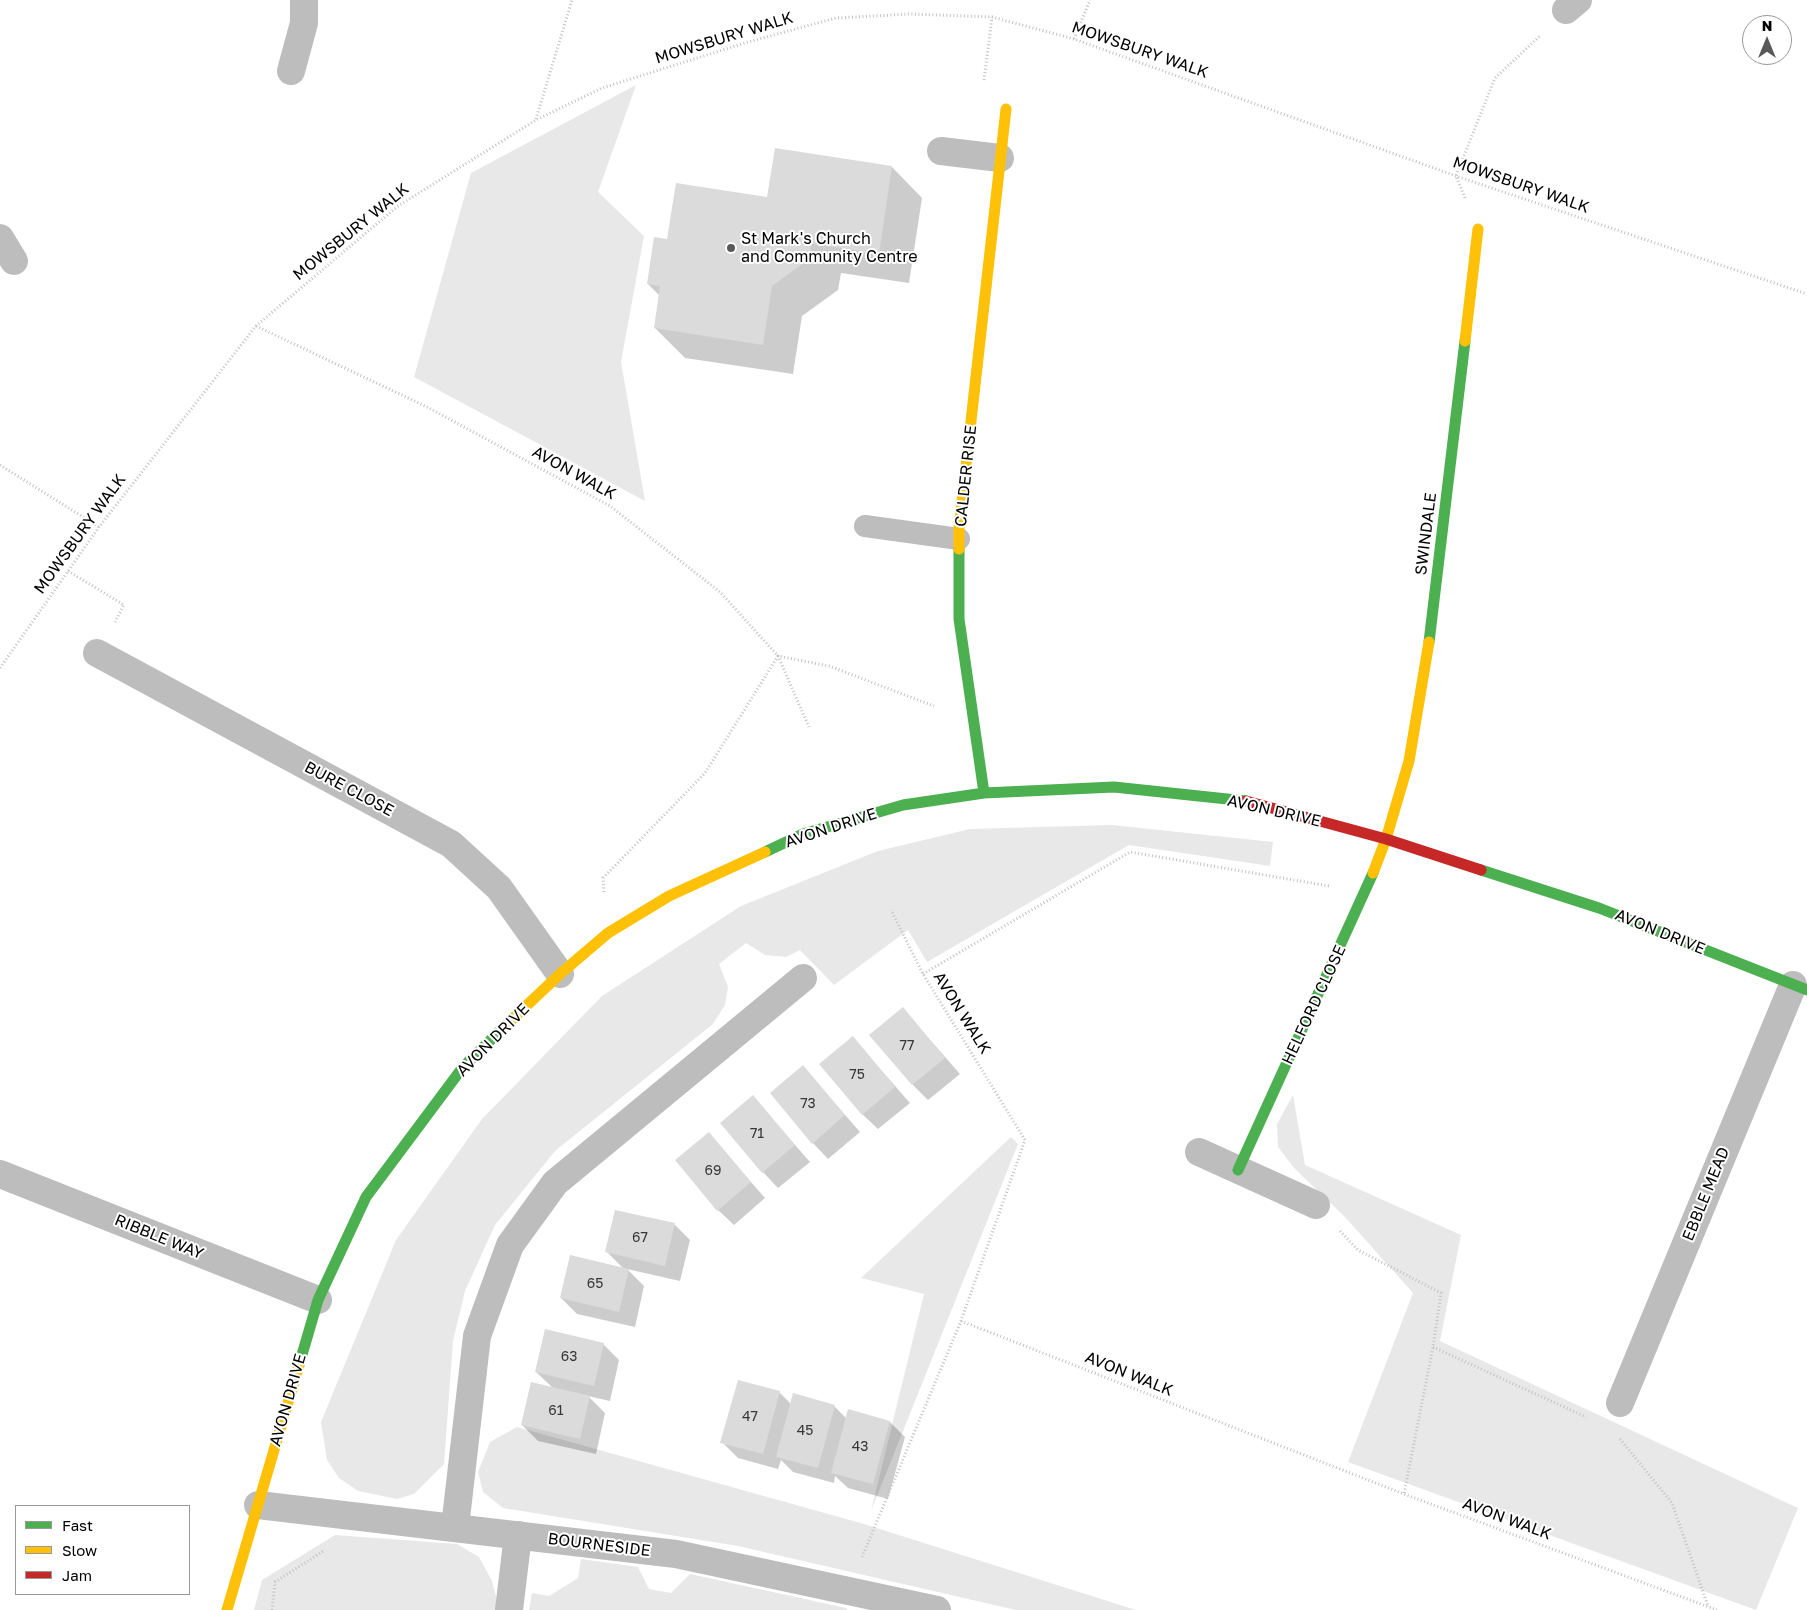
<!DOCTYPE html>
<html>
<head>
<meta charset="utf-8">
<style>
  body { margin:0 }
  #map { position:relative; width:1807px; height:1610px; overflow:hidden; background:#fff; font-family:"Golos Text",sans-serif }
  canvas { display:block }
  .legend { position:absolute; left:15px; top:1505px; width:175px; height:90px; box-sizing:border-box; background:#fff; border:1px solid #999; margin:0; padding:6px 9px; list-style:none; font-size:15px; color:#000 }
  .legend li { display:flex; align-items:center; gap:10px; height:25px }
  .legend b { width:25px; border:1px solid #999 }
  .north { position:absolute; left:1742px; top:15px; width:50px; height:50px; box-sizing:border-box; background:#fff; border:1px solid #999; border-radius:50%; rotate:0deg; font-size:14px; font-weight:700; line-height:20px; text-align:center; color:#000 }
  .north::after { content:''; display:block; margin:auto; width:18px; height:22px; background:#595959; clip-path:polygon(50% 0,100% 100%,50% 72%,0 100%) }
</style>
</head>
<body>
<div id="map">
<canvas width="1807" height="1610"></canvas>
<ul class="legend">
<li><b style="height:6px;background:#4caf50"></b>Fast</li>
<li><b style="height:6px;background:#ffc107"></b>Slow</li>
<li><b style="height:6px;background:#c62828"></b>Jam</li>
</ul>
<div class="north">N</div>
</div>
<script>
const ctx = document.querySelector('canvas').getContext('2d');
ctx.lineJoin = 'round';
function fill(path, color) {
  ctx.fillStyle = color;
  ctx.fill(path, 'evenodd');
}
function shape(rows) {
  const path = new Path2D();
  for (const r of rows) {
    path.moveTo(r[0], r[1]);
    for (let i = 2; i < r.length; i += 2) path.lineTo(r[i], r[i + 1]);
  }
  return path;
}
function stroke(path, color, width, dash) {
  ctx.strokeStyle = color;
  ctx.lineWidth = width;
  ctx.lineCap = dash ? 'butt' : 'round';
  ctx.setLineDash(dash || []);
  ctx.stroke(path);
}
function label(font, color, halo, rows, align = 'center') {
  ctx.font = font + ' "Golos Text",sans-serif';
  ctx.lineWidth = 4;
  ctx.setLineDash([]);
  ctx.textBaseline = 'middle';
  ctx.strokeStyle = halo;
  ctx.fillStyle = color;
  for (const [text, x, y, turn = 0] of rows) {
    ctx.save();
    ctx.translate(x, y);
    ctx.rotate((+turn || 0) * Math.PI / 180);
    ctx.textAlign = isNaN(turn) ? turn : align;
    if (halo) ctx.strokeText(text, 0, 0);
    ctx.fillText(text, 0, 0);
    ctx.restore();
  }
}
const green = shape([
  [636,85,598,192,644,236,621,362,645,501,414,377,471,173],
  [1112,825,1273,842,1270,866,1129,845,927,962,908,930,834,985,800,950,786,957,765,955,746,943,719,964,728,987,725,1005,713,1024,555,1151,495,1225,465,1291,453,1341,444,1464,414,1494,397,1499,358,1491,339,1478,327,1460,321,1422,396,1240,482,1119,602,996,741,906,878,851,970,829],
  [1293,1095,1305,1165,1461,1235,1440,1341,1798,1508,1756,1610,1348,1462,1413,1293,1345,1217,1294,1168,1278,1147,1277,1124],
  [1011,1137,1018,1144,871,1511,924,1294,861,1278],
  [517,1427,864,1524,1136,1610,1016,1610,738,1546,503,1508,483,1492,478,1472,490,1442],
  [335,1535,457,1544,479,1557,492,1581,497,1601,495,1610,254,1610,262,1580],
  [581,1559,638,1567,649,1589,671,1593,690,1574,846,1608,847,1610,529,1610,532,1593,549,1596,578,1578]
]);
const shadow = shape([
  [892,167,922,198,909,283,841,273,838,290,802,316,793,374,685,358,655,328,660,296,648,284,668,240,768,198],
  [903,1009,960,1074,928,1100,913,1085],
  [853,1038,910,1103,878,1129,862,1114],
  [803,1067,860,1132,828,1159,813,1143],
  [753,1097,810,1162,778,1188,763,1172],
  [709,1134,765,1198,734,1225,718,1210],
  [674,1224,690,1240,680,1281,627,1269,644,1286,635,1327,577,1314,561,1298,624,1269,607,1252],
  [603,1344,619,1360,610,1401,588,1396,605,1413,596,1454,538,1441,522,1425,554,1389,536,1372],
  [779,1392,791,1404,834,1406,847,1419,890,1422,905,1437,888,1499,848,1488,835,1476,834,1483,793,1472,781,1460,778,1469,738,1458,722,1442]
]);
const building = shape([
  [775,148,892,166,879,254,811,243,809,259,772,286,763,345,654,328,660,286,647,284,654,237,667,239,676,183,767,197],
  [903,1007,945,1058,912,1085,869,1035],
  [853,1036,895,1087,862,1115,819,1064],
  [803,1065,845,1115,812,1144,770,1093],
  [753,1095,795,1145,762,1173,720,1123],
  [709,1132,751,1182,717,1211,675,1160],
  [615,1210,675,1223,665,1266,605,1252],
  [570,1255,629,1269,619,1312,560,1298],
  [545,1329,604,1343,594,1386,535,1372],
  [738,1380,780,1391,763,1454,720,1443],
  [531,1382,590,1396,580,1439,521,1425],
  [793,1393,835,1405,818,1468,776,1457],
  [848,1409,890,1421,873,1484,831,1473]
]);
const path = shape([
  [1074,39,1090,0],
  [984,80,992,17],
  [536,119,572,0],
  [1465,198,1456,176,1495,78,1541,35],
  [256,326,427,407,610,506,720,592,778,656,809,727],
  [0,465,99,527],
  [68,571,124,605,115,622],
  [0,668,99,527,256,326,398,206,536,120,602,88,748,42,836,18,910,14,992,17,1074,39,1456,176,1807,294],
  [604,892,603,878,705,773,778,656,829,666,934,706],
  [923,974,1130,852,1329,886],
  [1340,1231,1358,1250,1441,1293,1433,1347,1404,1494],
  [961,1321,1404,1494,1717,1610],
  [1433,1347,1586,1417],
  [1620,1439,1672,1503,1708,1606],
  [862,1557,961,1321,1025,1140,923,974,891,910],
  [272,1610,275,1582,325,1550]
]);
const lane = shape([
  [865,526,959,539]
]);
const street = shape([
  [1566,10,1578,0],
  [291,71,304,23,304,0],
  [941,151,1000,158],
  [0,238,14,261],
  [97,653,451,844,499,888,560,974],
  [1199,1152,1316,1205],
  [0,1174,318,1300],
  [1620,1403,1793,985],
  [258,1505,676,1554,937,1610],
  [455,1527,477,1336,510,1245,555,1183,803,978],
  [509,1610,518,1535]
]);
const fast = shape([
  [959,549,959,619,984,793],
  [1429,642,1465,341],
  [765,852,803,834,903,805,984,793,1114,787,1246,801],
  [1481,870,1599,908,1807,990],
  [1238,1170,1373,873],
  [299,1365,318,1300,366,1197,463,1067,506,1025]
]);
const slow = shape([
  [1465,341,1478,229],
  [959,549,959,528,1006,109],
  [1373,873,1386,839,1409,761,1429,642],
  [506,1025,560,974,608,933,669,896,765,852],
  [227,1610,299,1365]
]);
const jam = shape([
  [1246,801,1386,839,1481,870]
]);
const markers = [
  [731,248,5,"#595959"]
];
const numberNames = [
  ["77",907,1046],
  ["75",857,1075],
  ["73",808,1104],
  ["71",757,1134],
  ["69",713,1171],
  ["67",640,1238],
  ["65",595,1284],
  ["63",569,1357],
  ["61",556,1411],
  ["47",750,1417],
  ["45",805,1431],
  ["43",860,1447]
];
const streetNames = [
  ["MOWSBURY WALK",724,38,-17],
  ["MOWSBURY WALK",1140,50,19],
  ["MOWSBURY WALK",1521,185,19],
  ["MOWSBURY WALK",351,232,-39],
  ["AVON WALK",574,473,29],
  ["CALDER RISE",966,476,-84],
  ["MOWSBURY WALK",80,534,-54],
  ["SWINDALE",1426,534,-83],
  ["BURE CLOSE",349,789,28],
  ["AVON DRIVE",1274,811,13],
  ["AVON DRIVE",831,828,-18],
  ["AVON DRIVE",1660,932,22],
  ["HELFORD CLOSE",1314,1005,-65],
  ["AVON WALK",962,1013,58],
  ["AVON DRIVE",493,1040,-45],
  ["EBBLE MEAD",1706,1194,-68],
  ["RIBBLE WAY",159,1237,22],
  ["AVON WALK",1129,1374,22],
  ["AVON DRIVE",288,1400,-74],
  ["AVON WALK",1507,1519,20],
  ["BOURNESIDE",599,1545,7]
];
const poiNames = [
  ["St Mark's Church",741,239],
  ["and Community Centre",741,257]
];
fill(green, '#e8e8e8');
fill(shadow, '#0003');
fill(building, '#dbdbdb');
stroke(path, '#c2c2c2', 3, [1, 2.5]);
stroke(lane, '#bdbdbd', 22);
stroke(street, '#bdbdbd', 28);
stroke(fast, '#4caf50', 11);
stroke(slow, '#ffc107', 11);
stroke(jam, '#c62828', 11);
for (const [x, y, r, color] of markers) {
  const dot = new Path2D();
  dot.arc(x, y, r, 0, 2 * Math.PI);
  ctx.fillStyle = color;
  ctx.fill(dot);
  stroke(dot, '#fff', 2);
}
label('14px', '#373737', null, numberNames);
label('16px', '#000', '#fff', streetNames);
label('16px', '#000', '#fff', poiNames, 'left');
</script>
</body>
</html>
